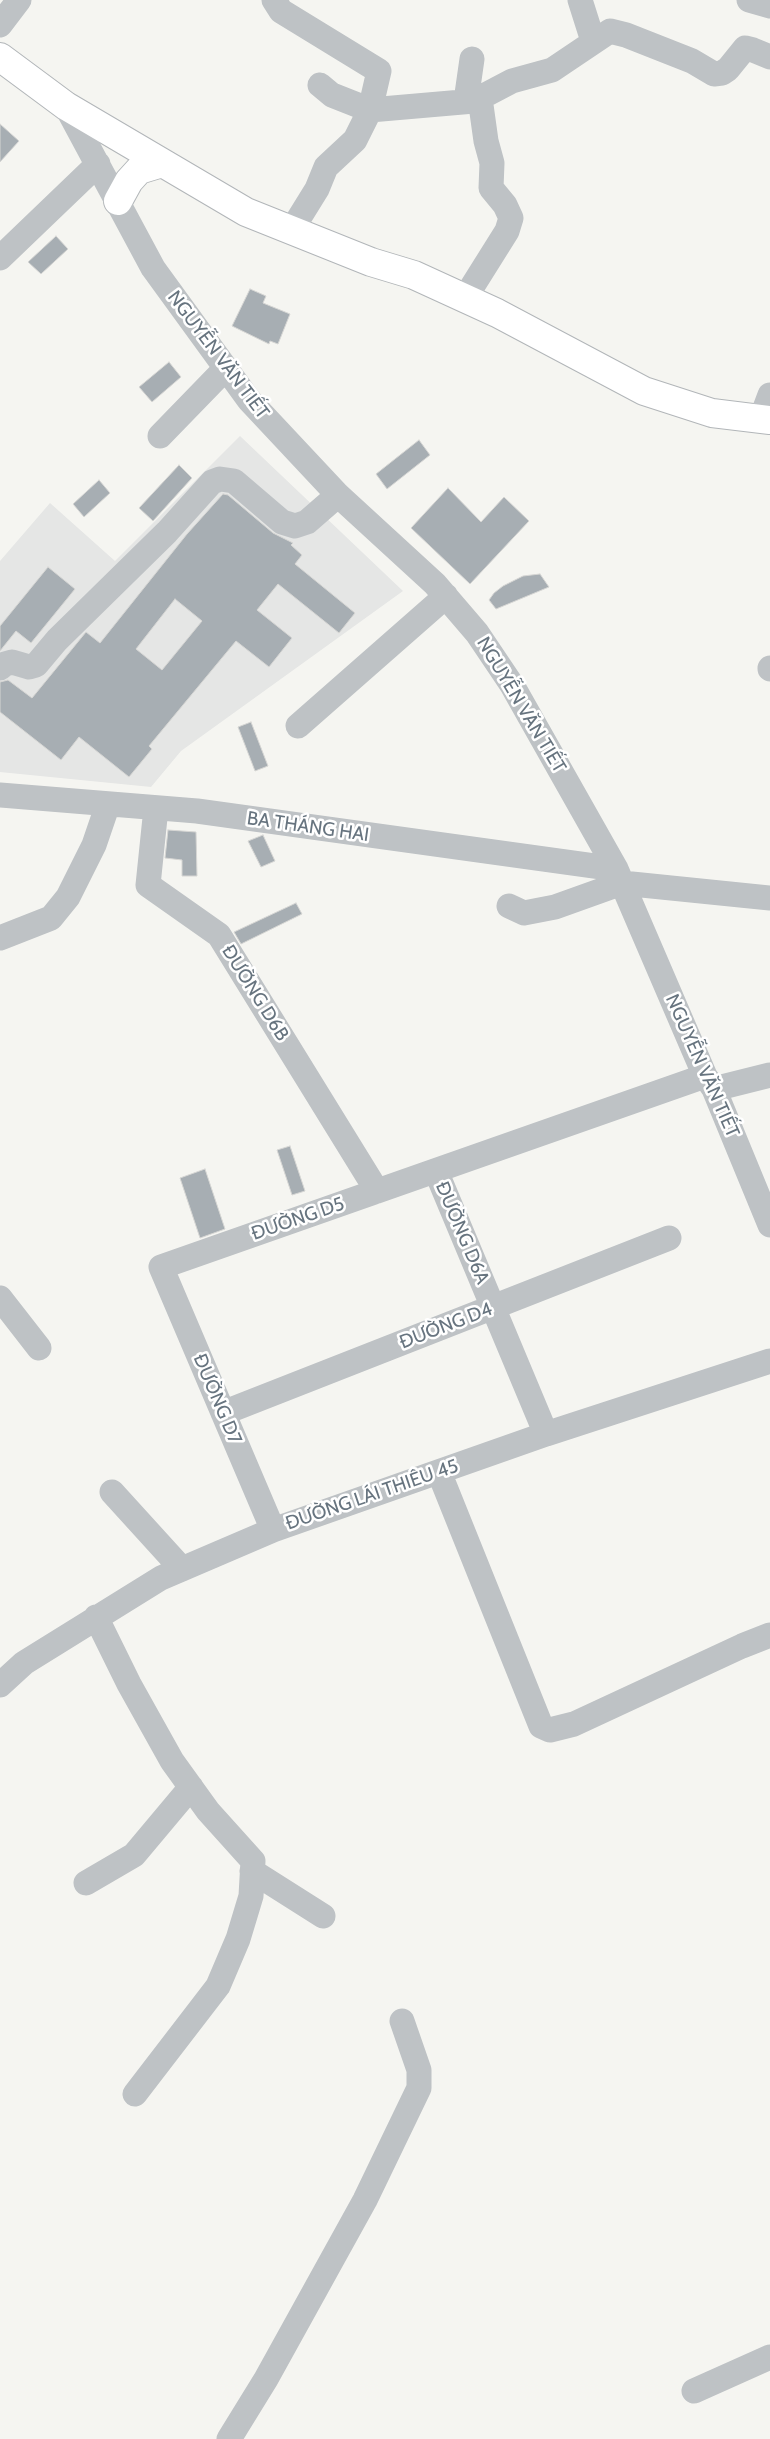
<!DOCTYPE html>
<html>
<head>
<meta charset="utf-8">
<style>
  body { margin:0 }
  canvas { display:block; background:#f5f5f1 }
</style>
</head>
<body>
<canvas width="770" height="2439"></canvas>
<script>
const ctx = document.querySelector('canvas').getContext('2d');
ctx.lineJoin = 'round';
function fill(path, color) {
  ctx.fillStyle = color;
  ctx.fill(path, 'evenodd');
}
function shape(rows) {
  const path = new Path2D();
  for (const r of rows) {
    path.moveTo(r[0], r[1]);
    for (let i = 2; i < r.length; i += 2) path.lineTo(r[i], r[i + 1]);
  }
  return path;
}
function stroke(path, color, width, dash) {
  ctx.strokeStyle = color;
  ctx.lineWidth = width;
  ctx.lineCap = dash ? 'butt' : 'round';
  ctx.setLineDash(dash || []);
  ctx.stroke(path);
}
function label(font, color, halo, rows, align = 'center') {
  ctx.font = font + ' Cabin,sans-serif';
  ctx.lineWidth = 5;
  ctx.setLineDash([]);
  ctx.textBaseline = 'middle';
  ctx.strokeStyle = halo;
  ctx.fillStyle = color;
  for (const [text, x, y, turn = 0] of rows) {
    ctx.save();
    ctx.translate(x, y);
    ctx.rotate((+turn || 0) * Math.PI / 180);
    ctx.textAlign = isNaN(turn) ? turn : align;
    if (halo) ctx.strokeText(text, 0, 0);
    ctx.fillText(text, 0, 0);
    ctx.restore();
  }
}
const built = shape([
  [240,436,403,591,181,751,151,787,0,772,0,561,50,503,115,561]
]);
const building = shape([
  [0,124,19,141,0,162,0,124],
  [56,236,68,249,41,274,28,262,56,236],
  [250,289,266,296,263,303,290,314,278,344,270,341,269,344,232,326,250,289],
  [169,362,181,377,152,402,139,387,169,362],
  [419,440,430,455,387,489,376,474,419,440],
  [179,465,192,478,153,521,139,508,179,465],
  [99,480,110,493,84,517,73,504,99,480],
  [448,488,481,522,504,497,529,521,470,584,411,528,448,488],
  [223,494,228,495,273,533,293,543,291,545,302,555,295,564,355,613,339,633,278,584,257,610,292,638,269,667,236,641,149,746,152,749,129,777,79,737,61,760,0,712,0,682,8,680,32,698,86,632,100,643,187,534,223,494],
  [175,599,202,621,162,670,136,649,175,599],
  [48,567,75,589,31,643,16,631,0,651,0,626,48,567],
  [540,574,549,587,496,609,489,600,494,593,503,586,523,576,540,574],
  [251,722,268,766,255,771,238,727,251,722],
  [168,830,196,832,197,876,182,876,182,860,165,858,168,830],
  [263,835,275,861,261,867,248,841,263,835],
  [296,903,302,914,241,944,234,932,296,903],
  [290,1146,305,1191,292,1195,277,1150,290,1146],
  [205,1169,225,1229,200,1238,180,1178,205,1169]
]);
const minor = shape([
  [274,0,281,11,379,71,370,110,355,140,326,167,317,189,291,231],
  [580,0,593,41],
  [749,0,770,6],
  [0,25,19,0],
  [320,85,332,95,370,110,474,101,512,81,552,70,610,31,626,35,692,61,714,74,722,73,728,69,745,48,753,50,770,57],
  [466,101,472,59],
  [66,106,153,268,249,400,338,495,435,584,477,633,512,685,616,869,705,1076,714,1089,770,1225],
  [0,258,98,164],
  [465,298,507,231,511,218,505,205,491,188,492,163,486,141,480,98],
  [761,419,770,395],
  [160,436,226,368],
  [0,668,5,664,12,662,29,667,36,665,57,640,167,532,212,482,220,479,234,481,282,522,295,526,307,522,338,495],
  [770,669,770,668],
  [298,726,446,596],
  [0,795,197,811,616,869],
  [156,808,148,885,219,935,377,1191],
  [509,906,524,913,555,907,622,883,770,898],
  [0,938,51,918,68,897,94,845,108,804],
  [714,1089,770,1075],
  [436,1171,546,1434],
  [0,1298,39,1348],
  [223,1413,669,1238],
  [439,1472,541,1726,550,1730,574,1724,742,1646,770,1635],
  [112,1492,182,1569],
  [273,1530,161,1267,705,1076],
  [96,1617,129,1684,172,1761,208,1811,253,1861,251,1896,238,1939,218,1986,135,2094],
  [0,1685,24,1663,161,1578,273,1530,546,1434,770,1361],
  [252,1871,323,1916],
  [86,1883,134,1855,191,1787],
  [694,2391,770,2357],
  [229,2439,266,2379,365,2200,419,2088,419,2070,402,2021]
]);
const major = shape([
  [0,57,66,106,246,212,371,262,414,275,497,313,644,391,712,413,770,420],
  [118,201,129,181,139,170,162,163]
]);
const streetNames = [
  ["NGUYỄN VĂN TIẾT",218,355,53],
  ["NGUYỄN VĂN TIẾT",521,705,59],
  ["BA THÁNG HAI",308,827,8],
  ["ĐƯỜNG D6B",255,993,58],
  ["NGUYỄN VĂN TIẾT",702,1066,66],
  ["ĐƯỜNG D5",298,1219,-19],
  ["ĐƯỜNG D6A",462,1233,67],
  ["ĐƯỜNG D4",446,1326,-21],
  ["ĐƯỜNG D7",217,1399,67],
  ["ĐƯỜNG LÁI THIÊU 45",372,1495,-19]
];
fill(built, '#e5e6e5');
fill(building, '#a7aeb3');
stroke(building, '#d6d6d4', 1);
stroke(major, '#b2b6b9', 30);
stroke(minor, '#bec2c5', 25);
stroke(major, '#fff', 28);
label('19px', '#67747f', '#fff', streetNames);
</script>
</body>
</html>
